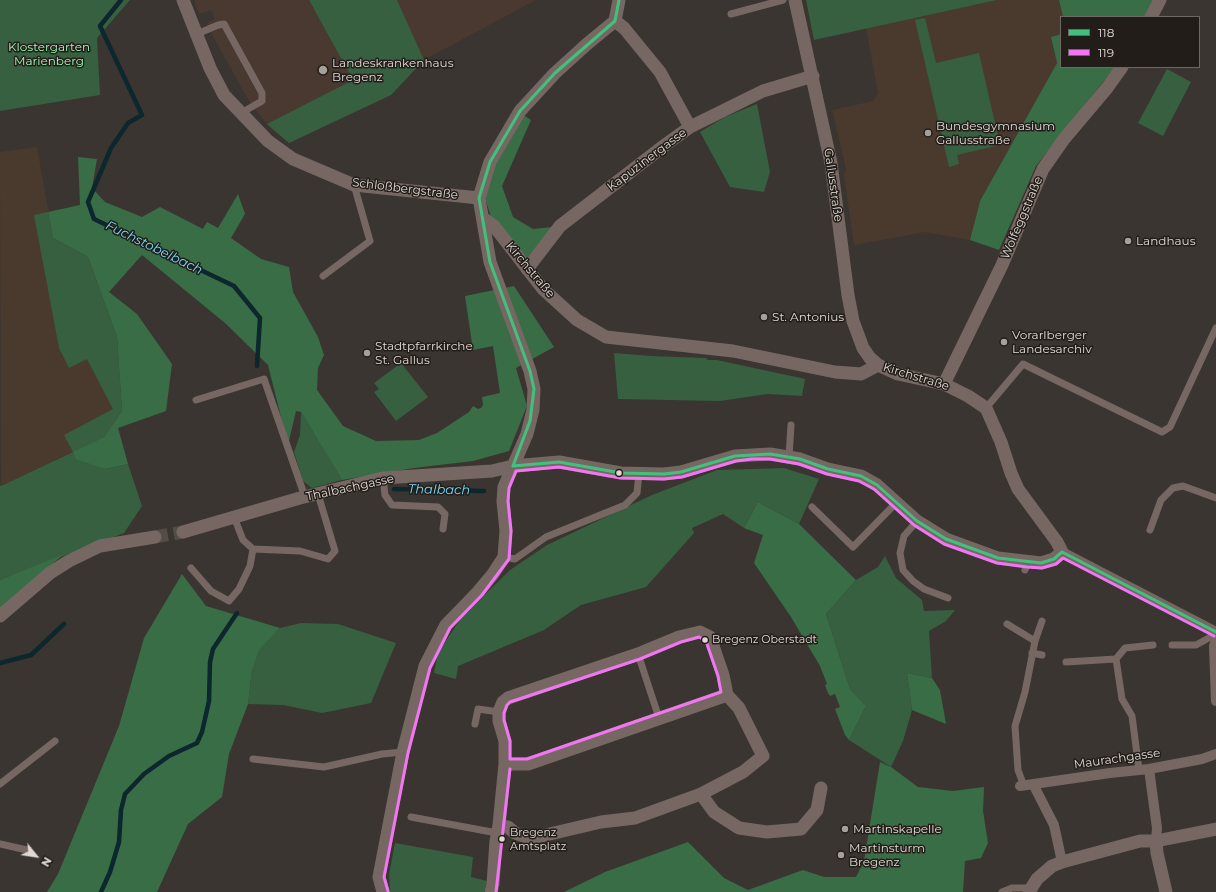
<!DOCTYPE html>
<html>
<head>
<meta charset="utf-8">
<style>
  body { margin:0 }
  #map { position:relative; width:1216px; height:892px; overflow:hidden; background:#3a3530; font-family:Montserrat,sans-serif }
  canvas { display:block }
  .legend { position:absolute; left:1060px; top:16px; width:140px; height:52px; box-sizing:border-box; background:#221d19; border:1px solid #6e6863; margin:0; padding:5px 7px; list-style:none; font-size:12px; color:#e0d8d3 }
  .legend li { display:flex; align-items:center; gap:8px; height:20px }
  .legend b { width:20px; border:1px solid #6e6863 }
  .north { position:absolute; left:16px; top:836px; width:40px; height:40px; -webkit-text-stroke:3px #221d19; paint-order:stroke; rotate:120deg; font-size:11px; font-weight:700; line-height:16px; text-align:center; color:#e0d8d3 }
  .north::after { content:''; display:block; margin:auto; width:14px; height:18px; background:#e0d8d3; clip-path:polygon(50% 0,100% 100%,50% 72%,0 100%) }
</style>
</head>
<body>
<div id="map">
<canvas width="1216" height="892"></canvas>
<ul class="legend">
<li><b style="height:5px;background:#40c27e"></b>118</li>
<li><b style="height:5px;background:#f276f4"></b>119</li>
</ul>
<div class="north">N</div>
</div>
<script>
const ctx = document.querySelector('canvas').getContext('2d');
ctx.lineJoin = 'round';
function fill(path, color) {
  ctx.fillStyle = color;
  ctx.fill(path, 'evenodd');
}
function shape(rows) {
  const path = new Path2D();
  for (const r of rows) {
    path.moveTo(r[0], r[1]);
    for (let i = 2; i < r.length; i += 2) path.lineTo(r[i], r[i + 1]);
  }
  return path;
}
function stroke(path, color, width, dash) {
  ctx.strokeStyle = color;
  ctx.lineWidth = width;
  ctx.lineCap = dash ? 'butt' : 'round';
  ctx.setLineDash(dash || []);
  ctx.stroke(path);
}
function label(font, color, halo, rows, align = 'center') {
  ctx.font = font + ' Montserrat,sans-serif';
  ctx.lineWidth = 3;
  ctx.setLineDash([]);
  ctx.textBaseline = 'middle';
  ctx.strokeStyle = halo;
  ctx.fillStyle = color;
  for (const [text, x, y, turn = 0] of rows) {
    ctx.save();
    ctx.translate(x, y);
    ctx.rotate((+turn || 0) * Math.PI / 180);
    ctx.textAlign = isNaN(turn) ? turn : align;
    if (halo) ctx.strokeText(text, 0, 0);
    ctx.fillText(text, 0, 0);
    ctx.restore();
  }
}
const built = shape([
  [997,0,1059,0,1063,17,1061,17,1061,34,1051,37,1057,63,980,201,970,240,925,232,854,245,844,175,846,169,832,110,873,101,878,93,866,28],
  [37,147,53,237,122,411,104,437,1,486,0,152]
]);
const medical = shape([
  [194,0,536,0,424,60,391,95,289,143,271,129,250,103,209,29,207,23,215,19,212,10,199,14]
]);
const green = shape([
  [0,0,130,0,97,38,100,95,0,111],
  [309,0,397,0,424,60,391,95,289,143,267,124,353,80],
  [806,0,997,0,814,40],
  [925,18,936,63,979,53,1000,145,957,155,959,164,949,167,915,20],
  [1167,69,1191,82,1163,136,1138,123],
  [757,104,770,172,764,192,730,187,700,132,725,117],
  [48,212,53,238,88,257,117,337,122,411,104,437,73,453,105,469,128,464,142,506,124,533,0,580,0,485,1,486,73,452,64,435,113,409,87,359,69,368,59,348,34,215],
  [614,353,651,356,706,358,708,360,717,360,805,379,802,396,768,394,720,401,618,399],
  [401,363,428,397,396,421,374,392,379,389,374,383],
  [301,412,342,480,312,488,303,481,294,452,300,435],
  [784,468,819,479,799,524,758,502,744,528,723,514,692,528,694,533,646,587,581,605,544,630,458,666,456,679,434,673,438,653,461,618,510,570,547,545,652,495,717,470],
  [885,556,896,578,922,600,924,611,955,610,946,621,929,631,932,678,907,673,912,710,903,741,891,767,849,740,866,706,850,689,826,614,856,580,878,567],
  [301,623,338,624,396,643,371,703,322,713,283,705,248,704,252,671,259,649,280,628],
  [395,843,473,857,471,877,487,881,484,892,390,892,389,874]
]);
const forest = shape([
  [1059,0,1155,0,1147,17,1063,17],
  [1061,34,1061,67,1115,67,1036,166,999,250,970,240,980,201,1057,63,1051,37],
  [522,114,531,120,502,186,513,217,533,229,552,227,526,260,491,217,485,198,494,163],
  [78,157,97,159,92,188,105,202,142,217,160,207,203,229,207,222,218,228,238,194,245,214,231,238,261,259,289,267,293,292,318,337,324,355,318,368,317,390,343,426,376,441,419,440,437,433,469,412,473,406,478,409,481,408,483,405,482,397,500,393,493,346,473,350,465,296,514,286,554,347,516,368,527,406,509,451,473,461,414,468,342,480,301,412,296,411,288,445,268,365,225,323,142,255,109,292,137,314,172,364,166,411,118,428,128,464,105,469,76,459,73,452,104,437,122,411,117,337,88,257,53,238,48,212,80,205],
  [758,502,799,524,856,580,826,614,850,689,866,706,849,740,845,735,835,709,840,707,835,694,830,696,828,693,825,685,827,684,820,666,791,617,754,563,763,535,744,528],
  [64,554,0,609,0,580],
  [182,574,206,606,280,628,259,650,252,671,248,704,229,754,222,797,188,824,157,892,47,892,58,874,119,726,144,638],
  [907,673,932,678,940,690,946,724,912,710],
  [880,762,891,767,918,787,953,791,984,787,983,811,988,843,981,858,965,861,963,892,564,892,605,872,688,842,724,878,748,890,803,870,824,877,856,877,864,861]
]);
const stream = shape([
  [121,0,100,26,142,115,128,123,111,148,88,202,94,219,234,286,260,318,257,366],
  [394,489,484,491],
  [0,663,31,655,64,624],
  [101,892,110,872,119,842,121,810,125,794,144,774,169,756,197,743,202,732,209,701,210,662,213,649,237,613]
]);
const minorTunnel = shape([
  [155,537,183,532]
]);
const service = shape([
  [731,14,783,0],
  [197,34,218,25,224,24,262,93,262,101,241,113],
  [323,276,370,241,354,185],
  [196,400,264,379,305,497],
  [986,408,1023,364,1162,432,1170,427,1216,328],
  [789,457,791,425],
  [383,478,385,495,392,505,438,507,445,514,443,529],
  [812,507,853,547,897,502],
  [234,517,243,540,253,549,300,551,328,559,335,551,318,494],
  [917,521,904,536,900,553,903,570,913,581,924,589,948,598],
  [1150,530,1161,500,1173,488,1183,486,1216,498],
  [504,557,515,559,546,537,625,505,637,493,639,473],
  [191,568,211,591,229,601,239,589,250,566,253,549],
  [1025,570,1028,562],
  [1007,624,1035,641,1025,692,1015,726,1018,770,1024,786],
  [1035,641,1042,621],
  [1172,645,1196,645,1216,634],
  [1032,653,1042,655],
  [638,654,659,718],
  [1066,662,1116,659],
  [475,724,478,709,499,712],
  [253,759,324,767,382,754,403,752],
  [1139,770,1132,716,1122,699,1116,659,1125,648,1153,645],
  [0,784,55,741],
  [411,817,497,833],
  [0,844,27,850],
  [1002,892,1012,888,1030,888]
]);
const pedestrian = shape([
  [1062,552,1216,632],
  [1216,640,1214,646,1216,701],
  [1149,769,1157,828,1156,841],
  [1033,784,1054,825,1062,862],
  [1020,786,1110,773,1149,769,1202,759,1216,754]
]);
const minor = shape([
  [183,0,210,68,224,95,268,141,293,159,354,185,479,198],
  [1151,17,1160,0],
  [615,21,624,28,660,72,690,127],
  [479,198,490,162,520,111,555,73,587,44,615,21,619,0],
  [483,218,494,226,543,289,577,320,606,337,733,351,835,372,861,374,878,365],
  [527,269,560,226,665,145,690,127,763,91,813,76],
  [944,384,1002,265,1043,169,1064,139,1107,88,1122,67],
  [183,532,300,498,383,478,492,471,513,466,559,462,621,473,664,474,681,472,735,456,770,454,800,459,828,469,861,476,877,485,917,521,946,539,998,558,1041,563,1054,559,1062,552,1057,542,1018,489,1011,473,1001,442,986,408,968,396,944,384,898,374,878,365,870,358,863,348,853,321,848,295,831,163,795,0],
  [0,616,50,573,69,561,100,546,155,537],
  [505,764,528,764,727,695],
  [701,794,714,812,739,828,767,832,801,829,817,810,821,788],
  [1156,841,1157,853,1166,892],
  [383,892,379,877,403,752,425,666,446,625,478,592,493,574,504,557,506,531,503,501,504,487,527,434,533,410,534,389,530,371,490,262,479,198],
  [491,892,493,884,496,841,499,825,505,764,505,741,499,721,499,712,503,702,508,698,638,654,679,637,700,632,710,637,723,675,727,695,739,708,763,756,743,772,701,794,635,818,601,822,537,837,526,837,515,833,508,827,499,825],
  [1029,892,1037,879,1052,866,1062,862,1140,841,1156,841,1216,829]
]);
const bus1 = shape([
  [479,198,490,262,530,371,534,389,530,421,513,466],
  [479,198,490,162,520,111,555,73,615,21,619,0],
  [513,466,559,462,621,473,664,474,681,472,735,456,770,454,800,459,828,469,861,476,877,485,917,521,946,539,998,558,1041,563,1054,559,1062,552],
  [1062,552,1216,632]
]);
const bus2 = shape([
  [699,637,706,641,718,676,721,692,527,759,510,759,510,741,504,720,504,713,507,705,510,702,640,659,681,642,699,637],
  [388,891,384,877,408,753,430,668,450,628,482,595,509,559,511,531,508,501,509,488,516,471,559,467,621,478,664,479,682,477,736,461,752,459,770,459,799,464,827,474,859,481,874,489,914,525,944,544,997,563,1027,567,1042,568,1056,564,1063,558,1214,636],
  [496,892,510,769]
]);
const markers = [
  [323,70,5,"#a69f9a"],
  [928,133,4,"#a69f9a"],
  [1128,241,4,"#a69f9a"],
  [764,317,4,"#a69f9a"],
  [1004,342,4,"#a69f9a"],
  [367,353,4,"#a69f9a"],
  [619,473,3.5,"#e0d8d3"],
  [705,640,3.5,"#e0d8d3"],
  [845,829,4,"#a69f9a"],
  [502,839,3.5,"#e0d8d3"],
  [841,855,4,"#a69f9a"]
];
const busNames = [
  ["Bregenz Oberstadt",712,640],
  ["Bregenz",510,833],
  ["Amtsplatz",510,847]
];
const parkNames = [
  ["Klostergarten",49,47],
  ["Marienberg",49,61]
];
const poiNames = [
  ["Landeskrankenhaus",332,63],
  ["Bregenz",332,77],
  ["Bundesgymnasium",936,126],
  ["Gallusstraße",936,140],
  ["Landhaus",1136,241],
  ["St. Antonius",772,317],
  ["Vorarlberger",1012,335],
  ["Landesarchiv",1012,349],
  ["Stadtpfarrkirche",375,346],
  ["St. Gallus",375,360],
  ["Martinskapelle",853,829],
  ["Martinsturm",849,848],
  ["Bregenz",849,862]
];
const streetNames = [
  ["Kapuzinergasse",647,160,-37],
  ["Gallusstraße",833,185,82],
  ["Schloßbergstraße",405,189,7],
  ["Wolfeggstraße",1022,218,-67],
  ["Kirchstraße",530,270,50],
  ["Kirchstraße",916,377,17],
  ["Thalbachgasse",350,488,-12],
  ["Maurachgasse",1117,759,-8]
];
const waterNames = [
  ["Fuchstobelbach",154,248,26],
  ["Thalbach",439,490,1]
];
fill(built, '#4a3a2e');
fill(medical, '#493930');
fill(green, '#36603f');
fill(forest, '#396d46');
stroke(stream, '#0c272e', 4.5);
stroke(minorTunnel, '#534d48', 13, [13, 6]);
stroke(service, '#776763', 7);
stroke(pedestrian, '#776763', 10);
stroke(minor, '#776763', 13);
stroke(bus1, '#40c27e', 3);
stroke(bus2, '#f276f4', 3);
for (const [x, y, r, color] of markers) {
  const dot = new Path2D();
  dot.arc(x, y, r, 0, 2 * Math.PI);
  ctx.fillStyle = color;
  ctx.fill(dot);
  stroke(dot, '#221d19', 1.5);
}
label('11px', '#e0d8d3', '#221d19', busNames, 'left');
label('12px', '#a4fbb7', '#221d19', parkNames);
label('12px', '#e0d8d3', '#221d19', poiNames, 'left');
label('12px', '#e0d8d3', '#221d19', streetNames);
label('italic 13px', '#78dbf7', '#221d19', waterNames);
</script>
</body>
</html>
